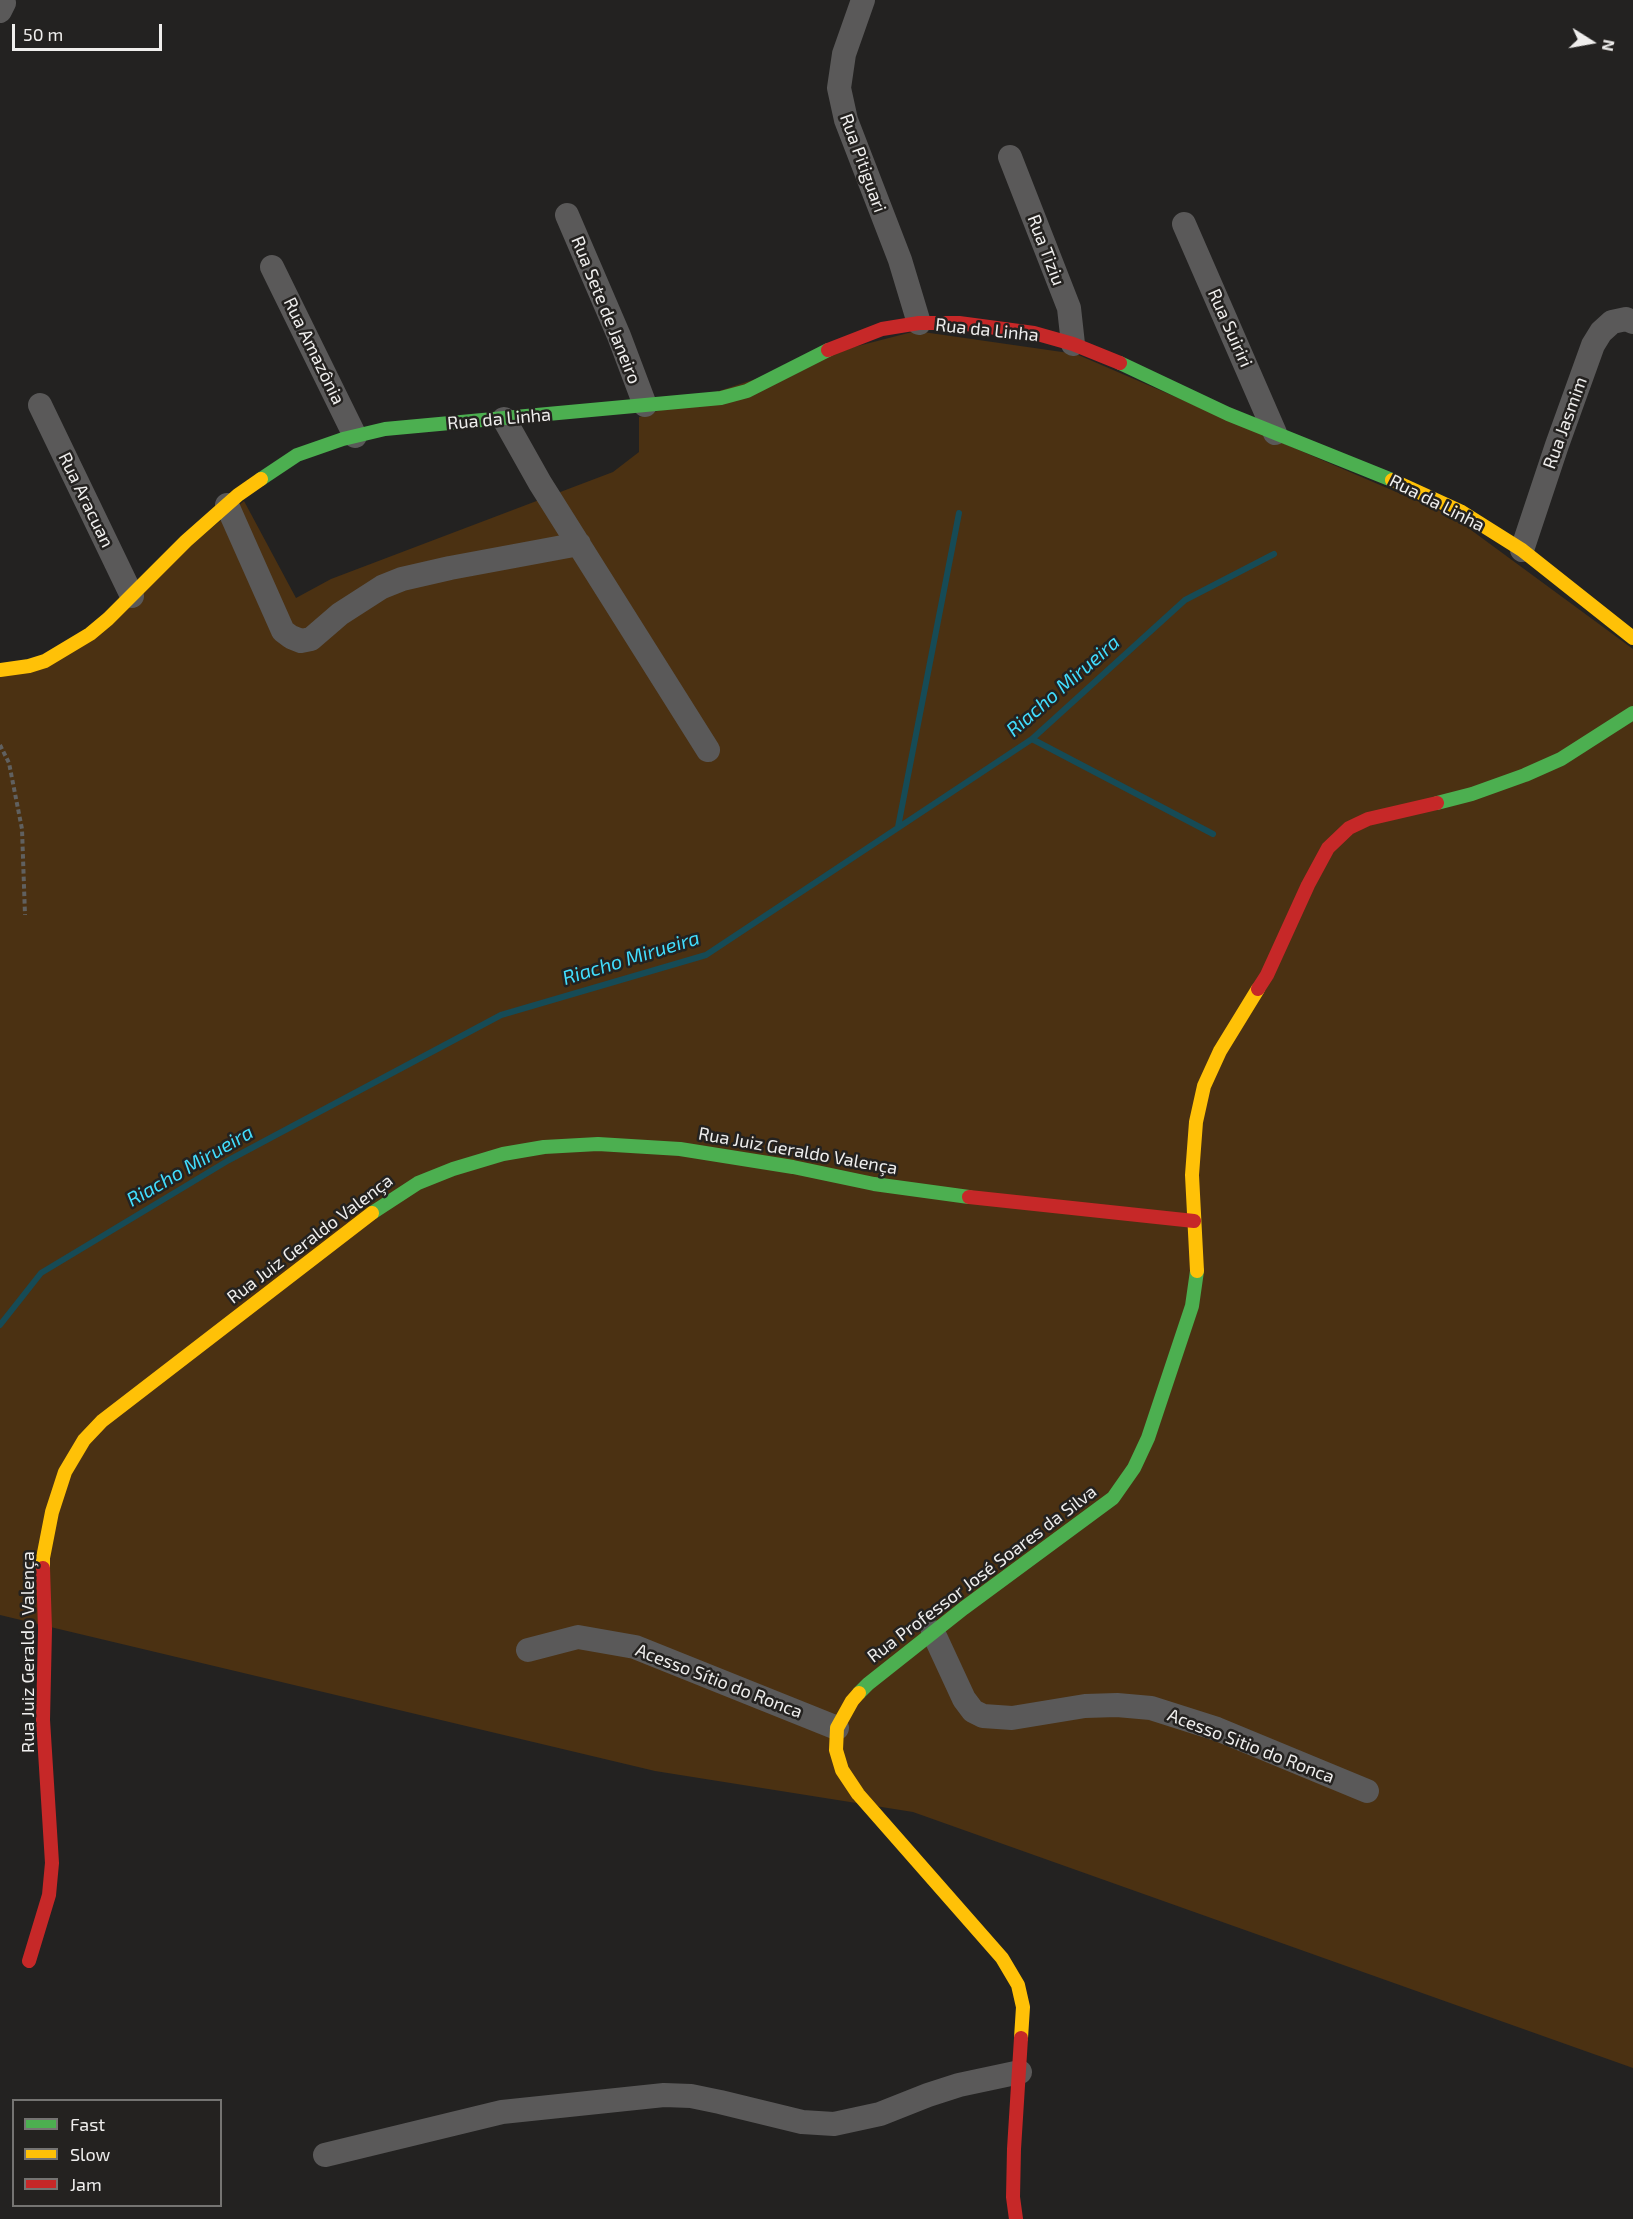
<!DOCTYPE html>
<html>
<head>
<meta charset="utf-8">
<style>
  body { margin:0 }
  #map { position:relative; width:1633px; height:2219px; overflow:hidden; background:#232221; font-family:"Exo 2",sans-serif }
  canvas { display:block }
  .legend { position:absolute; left:12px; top:2099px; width:210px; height:108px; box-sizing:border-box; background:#242220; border:2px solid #757472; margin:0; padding:8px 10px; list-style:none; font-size:18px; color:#efeeed }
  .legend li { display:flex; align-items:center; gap:12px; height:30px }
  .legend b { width:30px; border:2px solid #757472 }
  .north { position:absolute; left:1561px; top:12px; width:60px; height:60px; -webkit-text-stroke:4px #242220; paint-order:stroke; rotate:101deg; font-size:16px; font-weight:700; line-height:24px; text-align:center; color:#efeeed }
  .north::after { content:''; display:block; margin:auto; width:21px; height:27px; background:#efeeed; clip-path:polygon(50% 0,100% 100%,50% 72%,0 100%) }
  .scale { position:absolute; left:12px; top:24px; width:150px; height:27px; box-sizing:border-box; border:3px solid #efeeed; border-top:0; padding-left:8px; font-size:18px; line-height:21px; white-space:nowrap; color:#efeeed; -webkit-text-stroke:4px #242220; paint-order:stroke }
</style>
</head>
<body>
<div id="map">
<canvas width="1633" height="2219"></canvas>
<ul class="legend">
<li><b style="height:8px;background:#4caf50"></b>Fast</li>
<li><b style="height:8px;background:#ffc107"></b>Slow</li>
<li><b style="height:8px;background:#c62828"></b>Jam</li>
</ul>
<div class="north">N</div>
<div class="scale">50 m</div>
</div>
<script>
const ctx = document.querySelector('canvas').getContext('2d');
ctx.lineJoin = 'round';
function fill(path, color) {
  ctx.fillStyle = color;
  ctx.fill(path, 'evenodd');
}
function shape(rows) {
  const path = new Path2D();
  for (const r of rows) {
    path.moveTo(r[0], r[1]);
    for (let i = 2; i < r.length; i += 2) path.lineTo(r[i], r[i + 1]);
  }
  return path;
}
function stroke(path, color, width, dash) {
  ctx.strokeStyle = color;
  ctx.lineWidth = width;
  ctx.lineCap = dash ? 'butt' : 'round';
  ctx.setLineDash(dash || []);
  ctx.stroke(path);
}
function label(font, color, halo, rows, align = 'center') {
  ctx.font = font + ' "Exo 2",sans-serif';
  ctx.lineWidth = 5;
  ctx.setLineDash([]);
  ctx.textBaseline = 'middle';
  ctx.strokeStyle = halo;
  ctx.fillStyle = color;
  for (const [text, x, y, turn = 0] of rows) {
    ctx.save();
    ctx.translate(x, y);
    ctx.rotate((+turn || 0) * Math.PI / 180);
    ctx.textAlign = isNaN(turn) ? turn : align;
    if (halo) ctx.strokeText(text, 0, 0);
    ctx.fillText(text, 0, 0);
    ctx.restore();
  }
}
const green = shape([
  [916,331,1076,354,1452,516,1633,649,1633,2068,913,1812,655,1771,0,1615,0,674,43,669,244,501,296,598,331,579,613,472,639,452,639,417,854,347]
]);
const stream = shape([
  [1032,739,1213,834],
  [898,827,959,513],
  [0,1325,41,1273,229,1160,501,1015,706,955,1032,739,1185,600,1274,554]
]);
const path = shape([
  [0,745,9,763,22,829,25,915]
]);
const street = shape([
  [863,0,844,54,839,88,846,120,900,260,919,323],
  [0,11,4,3],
  [1010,157,1069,308,1073,344],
  [567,215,619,336,645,405],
  [1184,224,1275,433],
  [272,267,355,436],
  [40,405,132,596],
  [504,419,540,483,708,750],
  [227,505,283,631,291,637,301,641,311,639,340,614,382,587,402,579,450,568,579,544],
  [1522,550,1557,445,1593,345,1601,332,1612,322,1626,319,1633,322],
  [933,1632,964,1699,973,1711,983,1716,1012,1718,1085,1706,1117,1705,1151,1708,1217,1729,1367,1791],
  [528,1650,578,1637,635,1647,837,1728],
  [325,2155,502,2112,664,2095,691,2096,720,2102,802,2122,834,2124,880,2114,928,2095,959,2085,1020,2072]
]);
const fast = shape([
  [1120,363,1228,414,1392,480],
  [261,479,297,455,343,439,385,429,721,398,747,391,828,350],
  [1437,803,1472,794,1525,775,1561,759,1633,713],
  [372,1213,418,1183,453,1169,503,1154,544,1147,598,1144,680,1149,793,1167,874,1184,969,1197],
  [859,1693,868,1684,964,1608,1113,1498,1134,1468,1148,1438,1192,1306,1197,1271]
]);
const slow = shape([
  [1392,480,1460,511,1522,550,1633,638],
  [0,670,29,666,45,661,90,634,108,619,186,541,238,495,261,479],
  [1197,1271,1192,1175,1196,1122,1204,1086,1220,1051,1258,989],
  [43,1568,43,1558,52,1512,65,1472,84,1440,102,1421,372,1213],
  [859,1693,852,1701,837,1728,836,1750,842,1770,858,1794,1002,1958,1018,1985,1023,2007,1021,2038]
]);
const jam = shape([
  [828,350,882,329,919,323,959,323,1034,333,1073,344,1120,363],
  [1258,989,1267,975,1308,885,1328,848,1349,828,1368,819,1437,803],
  [969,1197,1194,1221],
  [29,1961,49,1895,52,1863,43,1720,45,1629,43,1568],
  [1016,2219,1013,2197,1014,2149,1021,2038]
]);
const streetNames = [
  ["Rua Pitiguari",863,163,70],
  ["Rua Tiziu",1046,250,69],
  ["Rua Sete de Janeiro",606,310,68],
  ["Rua Suiriri",1230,328,66],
  ["Rua da Linha",987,330,6],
  ["Rua Amazônia",314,351,64],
  ["Rua da Linha",499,419,-5],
  ["Rua Jasmim",1565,423,-70],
  ["Rua Aracuan",86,500,64],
  ["Rua da Linha",1437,503,27],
  ["Rua Juiz Geraldo Valença",798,1151,10],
  ["Rua Juiz Geraldo Valença",310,1239,-37],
  ["Rua Professor José Soares da Silva",982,1574,-37],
  ["Rua Juiz Geraldo Valença",28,1652,-90],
  ["Acesso Sítio do Ronca",719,1681,21],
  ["Acesso Sitio do Ronca",1251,1746,21]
];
const waterNames = [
  ["Riacho Mirueira",1063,686,-41],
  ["Riacho Mirueira",631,958,-17],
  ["Riacho Mirueira",190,1166,-30]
];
fill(green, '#4b3112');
stroke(stream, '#164b56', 6);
stroke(path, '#60605f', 4, [4.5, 3]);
stroke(street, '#5a5959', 24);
stroke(fast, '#4caf50', 14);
stroke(slow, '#ffc107', 14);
stroke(jam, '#c62828', 14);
label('18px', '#efeeed', '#242220', streetNames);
label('italic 20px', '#42ddfd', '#242220', waterNames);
</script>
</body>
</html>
